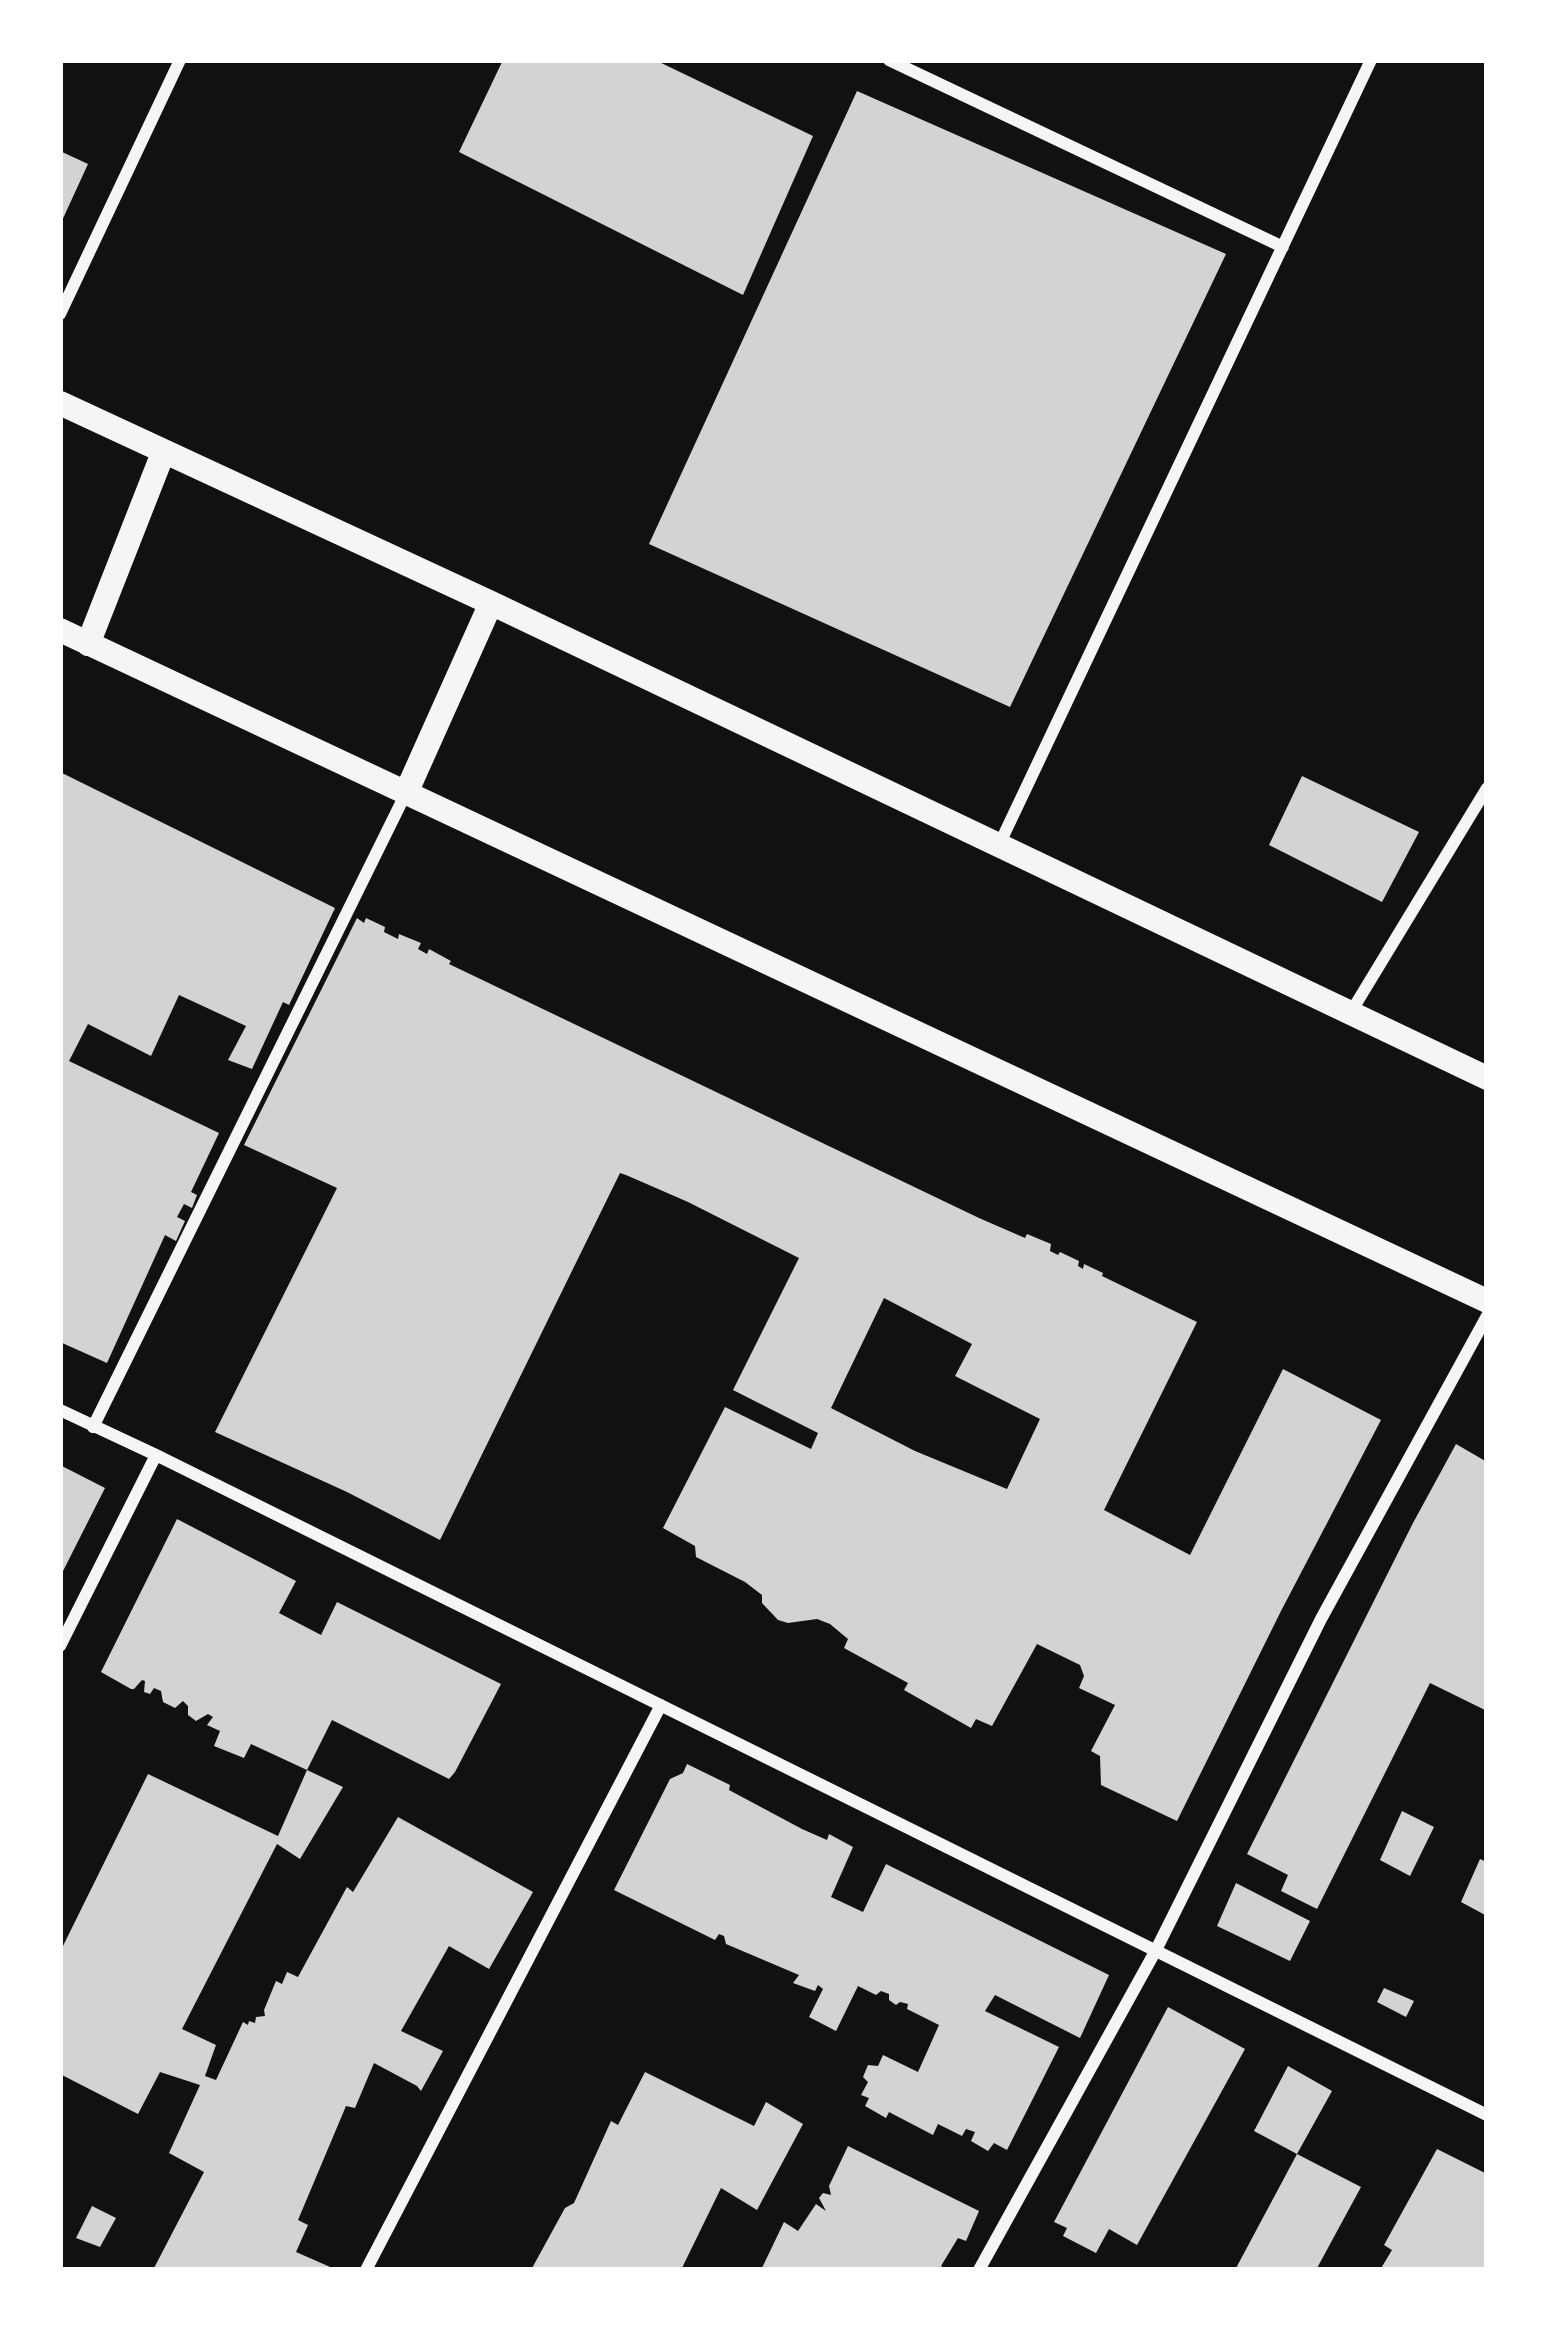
<!DOCTYPE html>
<html>
<head>
<meta charset="utf-8">
<style>
  body { margin:0 }
  #map { position:relative; width:1547px; height:2330px; overflow:hidden; background:#111; font-family:"DM Sans",sans-serif }
  canvas { display:block }
  .frame { position:absolute; inset:0; border:63px solid #fff; pointer-events:none }
</style>
</head>
<body>
<div id="map">
<canvas width="1547" height="2330"></canvas>
<div class="frame"></div>
</div>
<script>
const ctx = document.querySelector('canvas').getContext('2d');
ctx.lineJoin = 'round';
function fill(path, color) {
  ctx.fillStyle = color;
  ctx.fill(path, 'evenodd');
}
function shape(rows) {
  const path = new Path2D();
  for (const r of rows) {
    path.moveTo(r[0], r[1]);
    for (let i = 2; i < r.length; i += 2) path.lineTo(r[i], r[i + 1]);
  }
  return path;
}
function stroke(path, color, width, dash) {
  ctx.strokeStyle = color;
  ctx.lineWidth = width;
  ctx.lineCap = dash ? 'butt' : 'round';
  ctx.setLineDash(dash || []);
  ctx.stroke(path);
}
const building = shape([
  [503,60,655,60,813,136,743,295,459,152],
  [857,91,1226,254,1010,707,649,544],
  [60,151,88,164,60,225],
  [60,772,335,908,289,1005,283,1002,252,1069,228,1060,246,1026,179,995,151,1056,88,1024,69,1061,219,1133,191,1192,197,1195,192,1208,184,1204,177,1217,185,1221,176,1241,165,1235,107,1363,60,1342],
  [1302,776,1419,832,1382,902,1269,845],
  [357,918,364,923,366,918,385,927,384,932,398,939,399,934,421,943,418,949,427,954,429,949,451,961,449,964,979,1218,1025,1238,1027,1234,1051,1244,1050,1251,1058,1255,1060,1252,1079,1261,1078,1266,1083,1269,1084,1264,1103,1273,1102,1276,1197,1322,1104,1510,1190,1555,1283,1369,1381,1420,1281,1611,1177,1821,1101,1785,1100,1756,1091,1751,1115,1705,1079,1688,1084,1676,1080,1665,1037,1644,992,1726,976,1719,971,1728,904,1690,908,1683,844,1648,848,1639,830,1624,817,1619,788,1623,778,1620,762,1603,762,1595,745,1582,696,1557,695,1546,663,1528,725,1407,811,1449,818,1433,733,1390,799,1258,688,1202,626,1175,620,1173,440,1540,347,1492,215,1432,337,1188,244,1145],
  [884,1298,972,1344,955,1376,1040,1419,1007,1489,915,1451,831,1408],
  [1456,1444,1487,1462,1487,1711,1430,1683,1317,1909,1281,1891,1288,1875,1247,1854,1413,1523],
  [60,1465,105,1488,60,1577],
  [177,1519,296,1581,279,1613,321,1635,337,1602,501,1684,455,1772,449,1779,332,1720,307,1770,251,1744,244,1758,214,1746,220,1731,207,1725,213,1717,208,1714,196,1721,188,1715,188,1706,183,1701,175,1708,163,1702,161,1691,154,1688,150,1694,144,1692,145,1681,142,1680,134,1689,131,1689,101,1672],
  [687,1764,730,1785,729,1790,802,1829,827,1840,829,1834,853,1847,831,1897,863,1912,886,1864,1109,1975,1080,2038,995,1995,985,2011,1059,2047,1007,2150,994,2143,988,2151,971,2141,975,2132,966,2129,962,2136,938,2124,933,2135,889,2112,886,2118,865,2106,869,2098,861,2095,868,2082,863,2077,868,2065,878,2066,883,2055,918,2072,939,2025,907,2009,908,2004,900,2002,896,2005,889,2000,889,1994,881,1991,876,1995,858,1986,836,2031,809,2017,823,1989,818,1985,815,1991,793,1983,799,1975,726,1944,724,1936,719,1934,715,1940,614,1890,670,1779,683,1773],
  [307,1770,343,1787,300,1859,277,1844,182,2029,216,2045,205,2076,216,2080,243,2022,248,2025,249,2021,255,2023,256,2017,265,2016,264,2010,276,1981,282,1984,287,1972,298,1977,347,1887,353,1892,398,1817,533,1892,489,1969,449,1946,401,2031,443,2051,421,2091,417,2086,374,2063,355,2108,346,2106,298,2220,308,2225,296,2252,337,2270,153,2270,204,2172,169,2153,200,2085,160,2072,138,2114,60,2074,60,1952,148,1774,278,1836],
  [1402,1811,1434,1827,1410,1876,1380,1860],
  [1480,1859,1487,1862,1487,1916,1461,1902],
  [1236,1883,1310,1921,1290,1961,1217,1926],
  [1384,1988,1414,2001,1406,2017,1377,2002],
  [1168,2007,1245,2049,1137,2245,1109,2229,1096,2253,1063,2236,1067,2228,1054,2222],
  [1288,2066,1332,2091,1297,2154,1254,2131],
  [645,2072,754,2126,766,2102,803,2124,757,2210,721,2188,681,2270,531,2270,565,2208,574,2203,611,2121,618,2125],
  [848,2146,979,2211,966,2241,958,2238,941,2266,948,2270,761,2270,784,2222,798,2231,816,2204,826,2211,819,2198,823,2193,831,2195,829,2186],
  [1437,2149,1487,2174,1487,2270,1380,2270,1392,2250,1384,2245],
  [1297,2154,1361,2187,1316,2270,1235,2270],
  [92,2206,116,2218,100,2247,76,2238]
]);
const minor = shape([
  [889,60,1283,247],
  [60,314,180,60],
  [999,845,1371,60],
  [1351,1012,1487,788],
  [60,1410,156,1455,1487,2115],
  [93,1427,406,793],
  [60,1646,156,1455],
  [366,2270,661,1705],
  [979,2270,1156,1950,1321,1619,1487,1316]
]);
const secondary = shape([
  [60,403,491,603,1487,1078],
  [60,630,1487,1301],
  [88,644,163,453],
  [406,793,491,603]
]);
fill(building, '#d3d3d3');
stroke(minor, '#f5f5f5', 12);
stroke(secondary, '#f5f5f5', 24);
</script>
</body>
</html>
